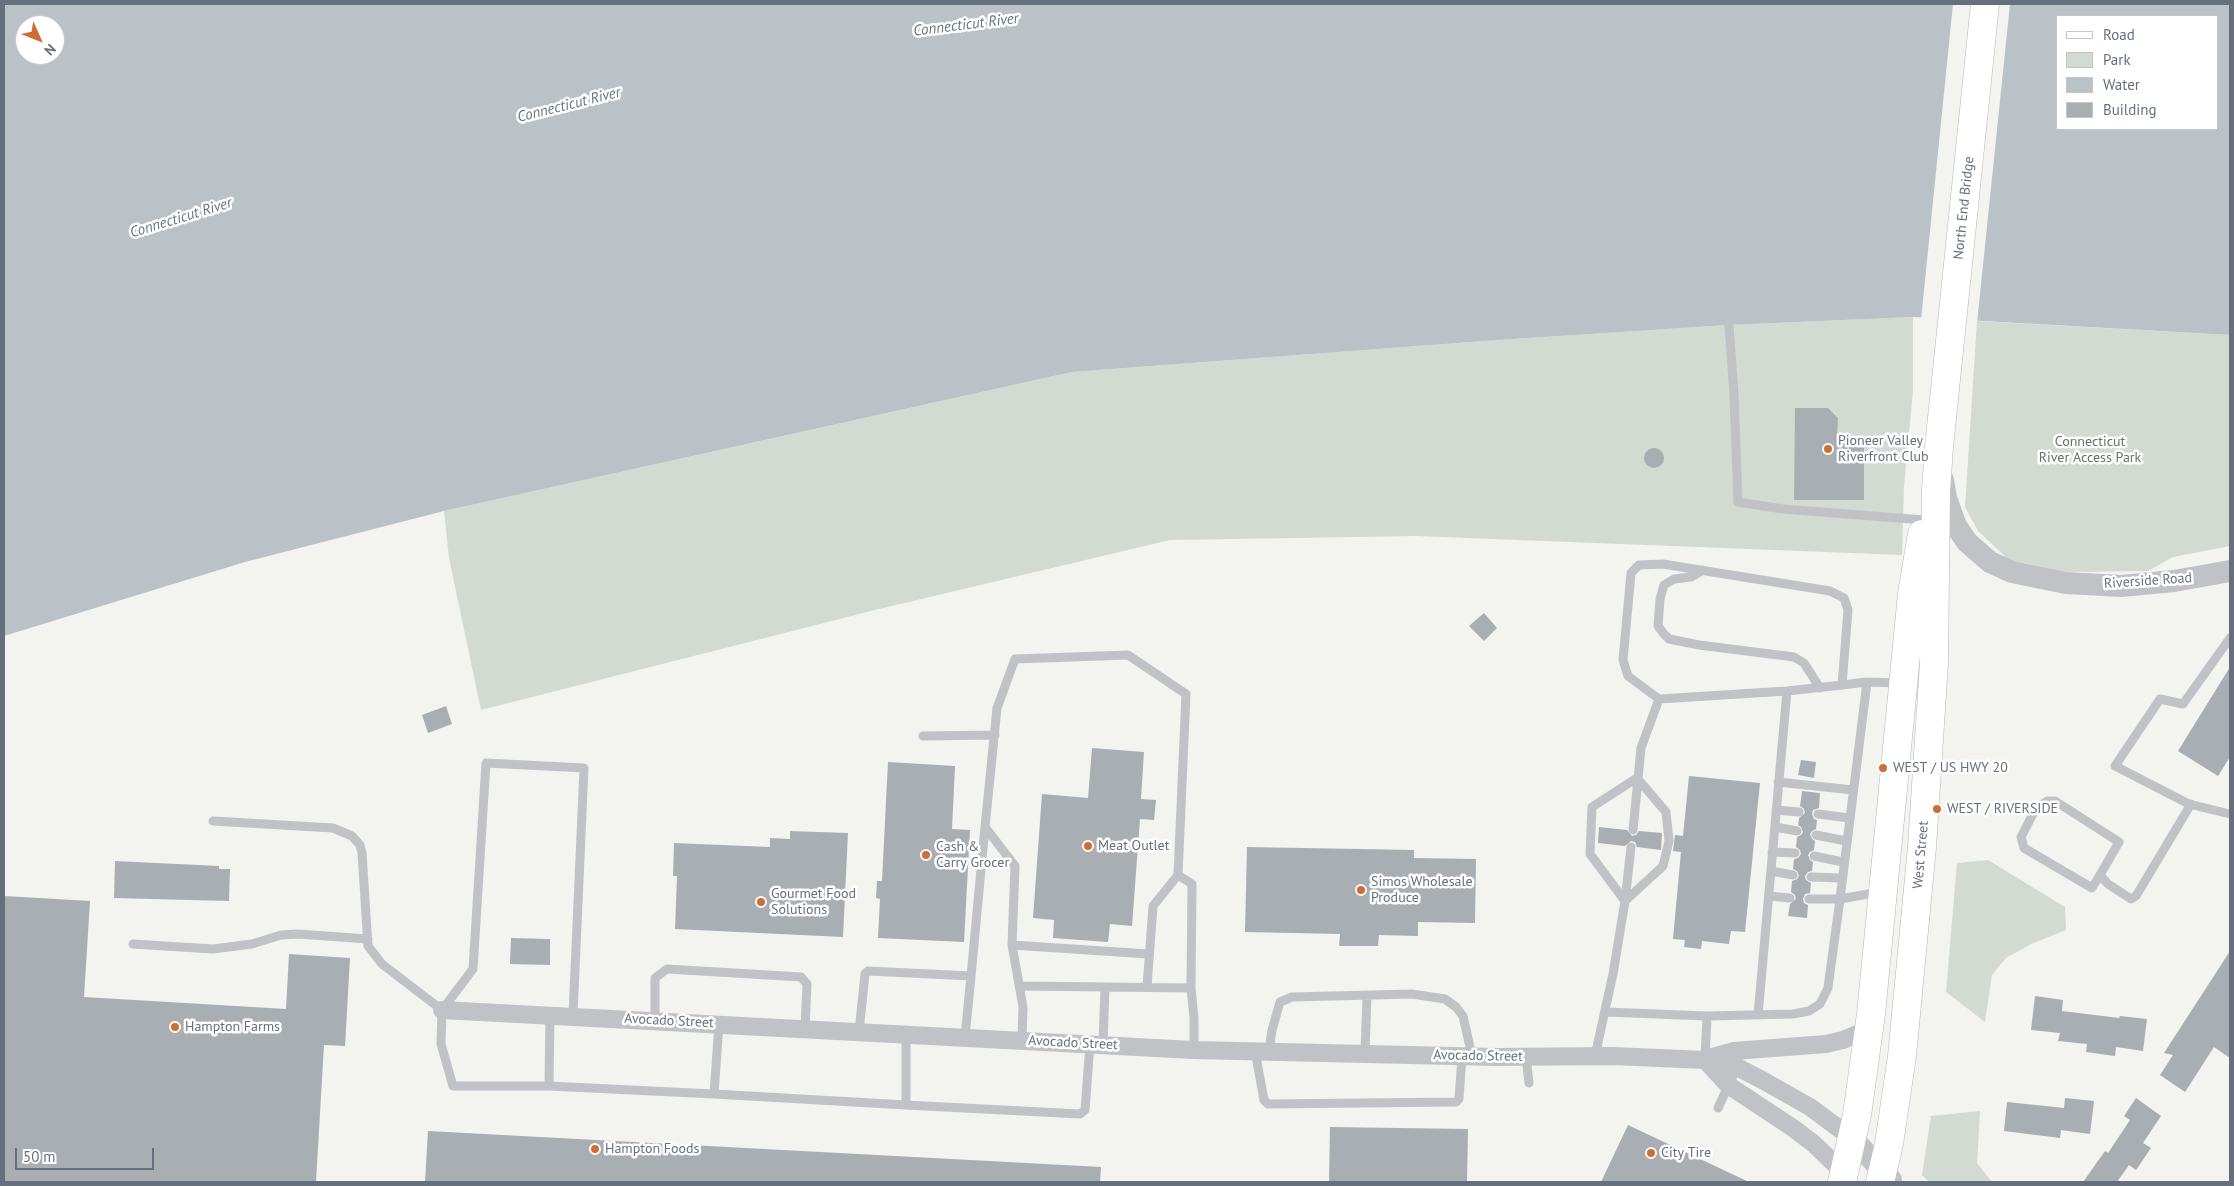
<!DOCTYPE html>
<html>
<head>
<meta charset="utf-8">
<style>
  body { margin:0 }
  #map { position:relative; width:2234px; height:1186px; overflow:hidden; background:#f3f3f0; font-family:"PT Sans",sans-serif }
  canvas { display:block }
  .frame { position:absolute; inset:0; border:5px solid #66707d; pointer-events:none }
  .legend { position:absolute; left:2056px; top:15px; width:162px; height:115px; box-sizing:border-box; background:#fff; border:1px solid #c2c6cb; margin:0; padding:6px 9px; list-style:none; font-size:15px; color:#66707d }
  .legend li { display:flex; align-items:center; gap:10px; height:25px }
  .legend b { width:25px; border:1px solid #c2c6cb }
  .north { position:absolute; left:15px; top:15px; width:50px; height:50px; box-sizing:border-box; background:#fff; border:1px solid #c2c6cb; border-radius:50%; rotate:134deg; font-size:14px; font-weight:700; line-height:20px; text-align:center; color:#66707d }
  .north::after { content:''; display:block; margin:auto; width:18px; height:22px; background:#ce6e35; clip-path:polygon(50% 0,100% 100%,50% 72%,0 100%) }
  .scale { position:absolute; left:15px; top:1148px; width:139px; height:22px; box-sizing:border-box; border:2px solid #66707d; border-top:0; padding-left:6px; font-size:15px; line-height:18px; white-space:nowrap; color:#66707d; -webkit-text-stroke:4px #fff; paint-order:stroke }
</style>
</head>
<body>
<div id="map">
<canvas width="2234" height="1186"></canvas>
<div class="frame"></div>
<ul class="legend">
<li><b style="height:6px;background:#fff"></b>Road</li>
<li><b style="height:14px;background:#d3dad1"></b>Park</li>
<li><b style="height:14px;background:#bbc2c7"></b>Water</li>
<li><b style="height:14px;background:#a9aeb3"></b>Building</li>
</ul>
<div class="north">N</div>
<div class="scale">50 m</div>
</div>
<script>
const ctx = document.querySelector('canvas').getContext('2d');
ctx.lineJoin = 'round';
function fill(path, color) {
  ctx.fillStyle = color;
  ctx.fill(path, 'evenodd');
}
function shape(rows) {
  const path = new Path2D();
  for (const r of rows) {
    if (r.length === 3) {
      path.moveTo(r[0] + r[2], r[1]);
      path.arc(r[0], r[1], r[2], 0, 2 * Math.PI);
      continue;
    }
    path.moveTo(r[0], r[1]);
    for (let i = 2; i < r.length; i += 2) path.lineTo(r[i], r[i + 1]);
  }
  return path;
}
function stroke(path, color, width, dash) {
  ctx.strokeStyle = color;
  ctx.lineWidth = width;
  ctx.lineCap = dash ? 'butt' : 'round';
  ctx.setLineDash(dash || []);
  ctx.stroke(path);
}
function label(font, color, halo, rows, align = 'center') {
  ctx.font = font + ' "PT Sans",sans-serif';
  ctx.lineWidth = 5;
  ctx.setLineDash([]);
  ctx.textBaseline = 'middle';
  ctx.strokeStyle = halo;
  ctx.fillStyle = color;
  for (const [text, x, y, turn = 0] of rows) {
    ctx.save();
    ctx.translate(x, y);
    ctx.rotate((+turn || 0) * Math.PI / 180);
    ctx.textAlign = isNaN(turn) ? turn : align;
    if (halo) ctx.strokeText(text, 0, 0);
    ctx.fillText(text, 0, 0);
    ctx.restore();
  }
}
const green = shape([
  [1913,317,1913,391,1904,486,1902,555,1417,536,1170,540,875,610,481,710,449,558,444,511,1072,372,1498,340,1729,325],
  [1977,321,2230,335,2230,546,2173,557,2148,571,2067,572,2009,560,1978,531,1965,507],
  [1988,860,2065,907,2066,930,2031,944,2006,958,1992,975,1985,1022,1946,992,1957,863],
  [1980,1111,1977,1163,1992,1182,1929,1182,1922,1175,1931,1116]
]);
const water = shape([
  [4,4,2230,4,2230,335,1913,317,1729,325,1498,340,1072,372,444,511,245,562,4,636],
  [2058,16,2218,16,2218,129,2058,129],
  [25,25,55,25,55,55,25,55]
]);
const pier = shape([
  [1953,4,2010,4,1977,323,1921,320]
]);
const building = shape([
  [1795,408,1828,408,1838,418,1837,439,1864,440,1864,500,1794,500],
  [1654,458,10],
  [1484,613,1497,628,1484,641,1469,626],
  [2230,667,2230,757,2218,776,2178,751],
  [446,706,452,724,428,733,422,715],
  [1092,748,1144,752,1141,799,1156,800,1154,820,1140,819,1132,926,1110,924,1108,942,1053,938,1054,920,1033,918,1042,794,1088,798],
  [1801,760,1816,762,1814,778,1798,775],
  [888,762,955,766,952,829,970,830,964,942,878,938,880,899,876,898,877,881,882,881],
  [1689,776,1760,783,1745,932,1731,931,1729,944,1702,941,1701,949,1684,947,1685,940,1673,939,1681,852,1673,851,1675,835,1683,836],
  [1802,791,1820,793,1819,808,1813,810,1812,814,1814,819,1817,820,1816,829,1812,831,1810,834,1812,839,1815,841,1814,850,1810,852,1808,855,1810,860,1813,862,1812,871,1808,872,1805,876,1806,880,1811,883,1810,893,1805,894,1803,899,1804,903,1808,905,1807,918,1788,916,1790,904,1796,899,1795,895,1791,892,1792,881,1797,879,1799,876,1797,871,1793,869,1794,859,1798,858,1801,854,1800,850,1796,847,1797,837,1801,835,1803,832,1801,827,1798,825,1799,818,1805,813,1804,809,1800,806],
  [1599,827,1627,830,1632,836,1636,835,1639,831,1662,833,1661,850,1637,847,1635,842,1631,841,1625,846,1598,843],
  [790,831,848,833,843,937,675,929,677,876,673,876,674,843,770,847,770,838,790,839],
  [1247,847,1414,850,1414,858,1476,859,1475,923,1418,922,1418,936,1379,935,1378,946,1339,946,1340,934,1245,932],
  [115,861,219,866,219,869,230,869,229,901,114,898],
  [4,896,90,901,84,997,286,1009,289,954,350,958,345,1046,324,1045,316,1182,4,1182],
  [511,938,550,939,550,965,510,964],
  [2230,951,2230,1058,2214,1047,2185,1092,2160,1075,2173,1055,2164,1053],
  [2035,996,2063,1000,2062,1011,2119,1018,2120,1016,2147,1019,2143,1051,2116,1047,2115,1056,2086,1052,2087,1044,2058,1041,2060,1033,2031,1030],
  [2065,1098,2094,1101,2090,1134,2061,1130,2060,1138,2004,1131,2007,1102,2064,1108],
  [2136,1098,2161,1116,2143,1143,2151,1148,2136,1170,2129,1165,2117,1182,2083,1182,2105,1151,2108,1153,2130,1120,2124,1116],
  [1628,1125,1749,1182,1601,1182],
  [1330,1127,1468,1129,1467,1182,1329,1182],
  [428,1131,1101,1167,1100,1182,425,1182]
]);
const service = shape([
  [1729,325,1734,395,1738,502,1783,509,1924,520],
  [1703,570,1691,577,1674,579,1664,585,1660,599,1658,626,1664,634,1669,639,1699,645,1794,657,1804,663,1820,688],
  [2230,638,2183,704,2160,699,2115,766,2189,804,2230,814],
  [1842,685,1848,610,1844,598,1830,591,1663,564,1639,565,1631,573,1623,660,1628,676,1659,699,1787,691,1842,685,1867,682,1900,683],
  [923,736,995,735],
  [1778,782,1853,790],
  [1776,810,1799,812],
  [1818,814,1849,818],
  [213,821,333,828,352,836,360,845,362,853,368,946,382,964,442,1010],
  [1775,827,1797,831],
  [1633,830,1641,748,1659,699],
  [1816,835,1846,841],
  [1772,852,1795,853],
  [1814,856,1843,862],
  [1771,871,1793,875],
  [2100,875,2092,888,2024,848,2021,837,2036,808,2048,801,2055,801,2119,842,2100,875,2108,884,2131,899,2136,896,2191,804],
  [1811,877,1841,878],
  [1769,896,1790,898],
  [1809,899,1840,899,1867,682],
  [1625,901,1590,854,1592,807,1637,778],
  [1625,901,1663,866,1669,841,1666,812,1637,778],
  [133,944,213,949,252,944,281,935,298,934,368,939],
  [1012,945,1149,954],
  [971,976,985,827],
  [1020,986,1191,988,1192,884,1178,875],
  [1191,988,1194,1018,1194,1050],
  [1606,1012,1707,1016,1793,1014,1809,1011,1820,1004,1828,988,1840,899,1879,892],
  [550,1014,549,1086,453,1086,441,1044,442,1010,473,969,486,763,584,768,573,1015],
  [1758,1015,1787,691],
  [655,1020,655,978,667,969,801,977,807,984,805,1028],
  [719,1024,714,1094,906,1105],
  [859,1032,865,974,868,971,971,976,965,1037],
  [906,1034,906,1105,1080,1114,1085,1110,1090,1044],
  [1022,1040,1023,1007,1012,945,1015,866,985,827,997,708,1015,659,1128,655,1186,694,1178,875,1153,906,1147,987],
  [1103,1044,1105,987],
  [1255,1051,1264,1100,1268,1104,1456,1102,1459,1099,1462,1056],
  [1269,1051,1272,1030,1280,1002,1292,997,1412,994,1445,999,1456,1007,1463,1016,1472,1056],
  [1365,1053,1367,995],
  [1595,1056,1613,974,1625,901,1631,847],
  [1526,1057,1529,1083],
  [1705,1060,1707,1016],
  [549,1086,714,1094],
  [1718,1108,1737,1067]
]);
const minor = shape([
  [442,1010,1193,1050,1496,1057,1613,1056,1705,1060,1737,1067,1764,1081,1810,1107,1853,1139],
  [1706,1059,1734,1051,1826,1044,1843,1040,1869,1029],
  [1705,1060,1728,1085,1793,1128,1814,1144,1845,1174]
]);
const tertiary = shape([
  [1943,480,1946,498,1956,526,1967,542,1990,562,2012,572,2066,583,2121,586,2174,581,2230,571],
  [1853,1139,1891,1180]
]);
const primary = shape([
  [1842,1182,1857,1115,1871,1014,1912,594,1922,534],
  [1880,1182,1889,1144,1902,1056,1922,847,1934,663,1936,491,1939,447,1985,4]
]);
const markers = [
  [1828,449,5,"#ce6e35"],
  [1883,768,5,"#ce6e35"],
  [1937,809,5,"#ce6e35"],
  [1088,846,5,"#ce6e35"],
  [926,855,5,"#ce6e35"],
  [1361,890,5,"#ce6e35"],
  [761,902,5,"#ce6e35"],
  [175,1027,5,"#ce6e35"],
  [595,1149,5,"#ce6e35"],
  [1651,1153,5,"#ce6e35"]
];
const streetNames = [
  ["North End Bridge",1964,208,-84],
  ["Riverside Road",2148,581,-4],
  ["West Street",1921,855,-85],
  ["Avocado Street",669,1021,3],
  ["Avocado Street",1073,1043,3],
  ["Avocado Street",1478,1056,1]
];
const poiNames = [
  ["Pioneer Valley",1838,441],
  ["Riverfront Club",1838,457],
  ["WEST / US HWY 20",1893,768],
  ["WEST / RIVERSIDE",1947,809],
  ["Meat Outlet",1098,846],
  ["Cash &",936,847],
  ["Carry Grocer",936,863],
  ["Simos Wholesale",1371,882],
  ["Produce",1371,898],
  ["Gourmet Food",771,894],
  ["Solutions",771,910],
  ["Hampton Farms",185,1027],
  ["Hampton Foods",605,1149],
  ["City Tire",1661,1153]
];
const parkNames = [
  ["Connecticut",2090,442],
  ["River Access Park",2090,458]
];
const waterNames = [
  ["Connecticut River",966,25,-7],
  ["Connecticut River",569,105,-14],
  ["Connecticut River",181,218,-17]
];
fill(green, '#d3dad1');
fill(water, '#bbc2c7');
fill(pier, '#f3f3f0');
fill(building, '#a9aeb3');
stroke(primary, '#b3b6b9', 29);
stroke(service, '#c0c2c5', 9);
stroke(minor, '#c0c2c5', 18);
stroke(tertiary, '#c0c2c5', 22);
stroke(primary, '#fff', 28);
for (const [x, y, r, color] of markers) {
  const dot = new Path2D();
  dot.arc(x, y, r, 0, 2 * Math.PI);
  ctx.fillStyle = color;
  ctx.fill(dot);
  stroke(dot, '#fff', 2);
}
label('14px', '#66707d', '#fff', streetNames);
label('14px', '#66707d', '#fff', poiNames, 'left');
label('14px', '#657564', '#fff', parkNames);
label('italic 15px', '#677682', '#fff', waterNames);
</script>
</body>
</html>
